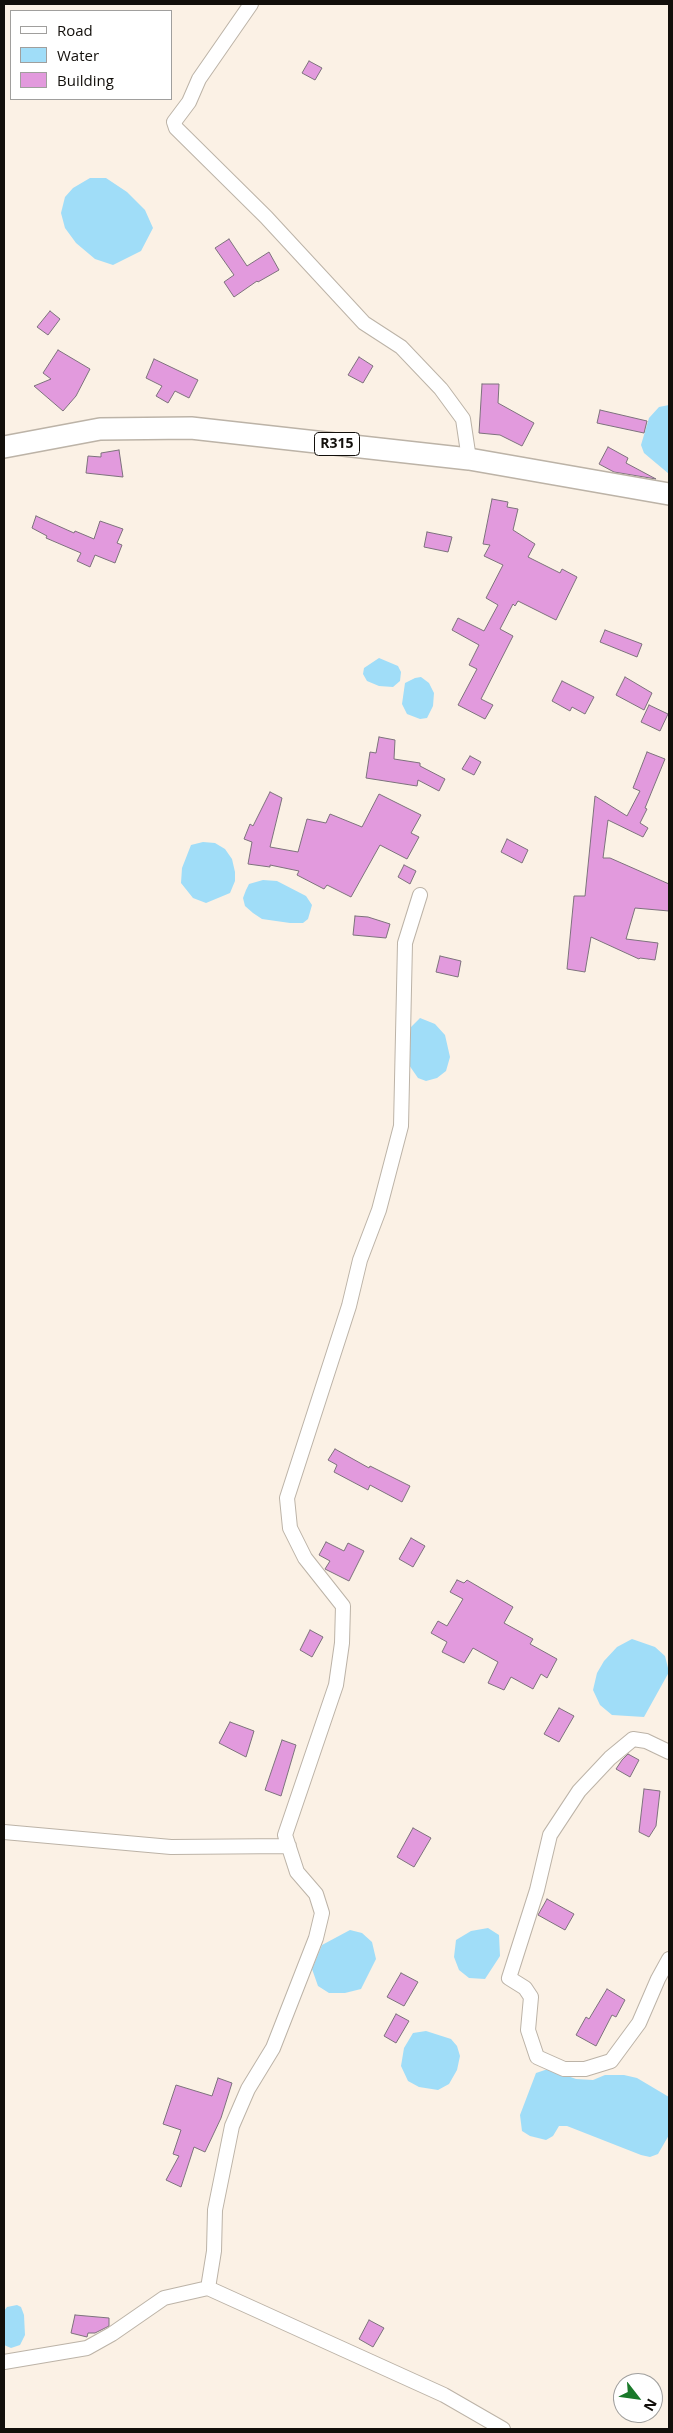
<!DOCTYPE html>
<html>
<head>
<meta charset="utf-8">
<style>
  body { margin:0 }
  #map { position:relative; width:673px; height:2433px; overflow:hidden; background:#fbf1e5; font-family:"Open Sans",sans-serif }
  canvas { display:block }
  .frame { position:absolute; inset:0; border:5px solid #120f0b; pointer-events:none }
  .legend { position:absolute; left:10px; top:10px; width:162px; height:90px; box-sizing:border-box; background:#fff; border:1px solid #a09f9d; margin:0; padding:6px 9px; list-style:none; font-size:15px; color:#120f0b }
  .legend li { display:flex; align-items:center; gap:10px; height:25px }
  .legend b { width:25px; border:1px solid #a09f9d }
  .north { position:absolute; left:613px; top:2373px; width:50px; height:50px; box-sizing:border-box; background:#fff; border:1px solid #a09f9d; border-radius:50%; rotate:120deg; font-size:14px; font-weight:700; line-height:20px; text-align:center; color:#120f0b }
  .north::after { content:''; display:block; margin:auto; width:18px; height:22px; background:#1a792a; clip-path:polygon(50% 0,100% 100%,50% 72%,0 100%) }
</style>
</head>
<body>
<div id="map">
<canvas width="673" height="2433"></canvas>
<div class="frame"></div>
<ul class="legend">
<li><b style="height:6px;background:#fff"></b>Road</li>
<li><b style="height:14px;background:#a0ddf8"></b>Water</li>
<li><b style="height:14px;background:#e29add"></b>Building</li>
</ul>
<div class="north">N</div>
</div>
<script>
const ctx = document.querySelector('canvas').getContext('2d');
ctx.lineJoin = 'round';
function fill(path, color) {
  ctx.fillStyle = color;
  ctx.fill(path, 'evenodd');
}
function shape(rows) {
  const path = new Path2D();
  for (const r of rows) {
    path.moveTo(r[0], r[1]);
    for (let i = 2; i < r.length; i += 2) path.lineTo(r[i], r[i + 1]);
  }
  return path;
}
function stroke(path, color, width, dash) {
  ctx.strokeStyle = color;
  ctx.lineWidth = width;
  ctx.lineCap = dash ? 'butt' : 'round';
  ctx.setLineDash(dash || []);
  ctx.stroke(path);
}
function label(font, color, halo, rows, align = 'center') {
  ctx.font = font + ' "Open Sans",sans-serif';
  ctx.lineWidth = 5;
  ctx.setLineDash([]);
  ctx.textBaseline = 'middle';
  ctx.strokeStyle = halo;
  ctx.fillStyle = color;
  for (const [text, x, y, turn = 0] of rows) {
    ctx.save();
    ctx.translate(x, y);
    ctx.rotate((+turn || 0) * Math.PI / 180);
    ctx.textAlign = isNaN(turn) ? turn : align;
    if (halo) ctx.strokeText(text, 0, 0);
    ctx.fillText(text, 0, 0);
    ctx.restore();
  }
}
const water = shape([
  [90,178,106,178,127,192,145,210,153,228,141,251,113,265,95,259,76,243,65,228,61,213,65,197,73,188],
  [669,405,669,474,644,453,641,445,649,418,659,407],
  [379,658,398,666,401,672,400,681,393,687,379,686,367,681,363,674,364,668],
  [421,677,429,683,434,693,433,706,427,718,420,719,407,714,402,704,405,683,415,678],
  [203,842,215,843,225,849,232,859,235,872,235,881,230,893,206,903,193,898,181,883,182,868,191,845],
  [263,880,277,881,306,896,312,905,308,919,303,923,290,923,262,919,253,913,245,906,243,898,246,890,249,884],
  [420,1018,435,1024,445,1035,450,1057,446,1071,437,1078,426,1081,418,1078,409,1065,405,1033],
  [632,1639,655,1647,665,1656,669,1672,644,1717,612,1715,600,1705,593,1690,597,1673,604,1661,617,1647],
  [488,1928,499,1935,500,1956,485,1979,469,1978,459,1970,454,1957,456,1940,471,1931],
  [350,1930,362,1933,372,1942,376,1959,361,1989,345,1993,329,1993,318,1986,312,1969,322,1945],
  [426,2031,451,2039,457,2046,460,2056,457,2070,449,2084,438,2090,419,2087,408,2081,401,2066,404,2048,413,2033],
  [548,2069,576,2079,593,2080,605,2075,624,2075,637,2078,669,2097,669,2135,658,2154,650,2157,641,2155,567,2126,559,2126,553,2136,546,2140,530,2136,522,2131,520,2115,536,2073],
  [17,2305,21,2307,24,2315,25,2335,20,2345,11,2348,4,2345,4,2311,7,2307]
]);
const building = shape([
  [309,61,322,68,315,80,302,73,309,61],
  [229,239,247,266,269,252,279,270,258,282,257,281,234,297,224,282,234,275,215,248,229,239],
  [50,311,60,319,48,335,37,327,50,311],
  [58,350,90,369,76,396,63,411,34,386,51,379,43,373,58,350],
  [359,357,373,366,363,383,348,375,359,357],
  [154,359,198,380,189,398,175,391,168,403,156,396,162,386,146,378,154,359],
  [482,384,499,384,498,403,534,423,522,446,500,435,479,433,482,384],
  [600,410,647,421,644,433,597,423,600,410],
  [608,447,628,458,626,463,656,479,614,472,599,464,608,447],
  [119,450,123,477,86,473,88,456,101,457,101,453,119,450],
  [492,499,508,502,507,507,518,509,513,530,535,544,528,557,560,573,562,569,577,577,556,620,518,601,515,606,513,604,500,629,513,636,481,699,493,705,485,719,458,705,477,669,469,665,479,645,452,630,458,618,484,631,498,605,486,598,503,565,484,556,490,545,483,544,492,499],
  [36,516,74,533,75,531,94,539,100,521,123,529,117,543,122,545,115,563,95,555,90,567,77,561,81,553,46,538,47,536,32,528,36,516],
  [427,532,452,537,448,552,424,547,427,532],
  [605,630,642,644,637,657,600,642,605,630],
  [625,677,652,693,644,710,616,695,625,677],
  [562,681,594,697,585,714,572,707,570,711,552,701,562,681],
  [649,705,668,714,660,731,641,722,649,705],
  [379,737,395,740,394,759,420,763,420,766,445,779,439,791,418,780,417,786,366,778,370,752,376,753,379,737],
  [647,752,665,759,645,808,647,809,640,823,648,828,643,837,608,820,603,858,610,858,669,884,669,911,635,908,626,939,658,943,655,960,640,958,639,959,591,937,585,972,567,969,574,896,585,896,595,796,627,816,640,791,633,788,647,752],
  [470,756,481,762,474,775,462,769,470,756],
  [270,792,282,798,270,847,298,852,307,819,326,823,330,814,362,827,379,794,421,815,411,833,419,837,407,859,380,845,351,897,327,885,324,889,297,875,299,871,270,865,270,867,248,864,252,842,244,839,250,824,253,826,270,792],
  [507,839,528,850,522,863,501,852,507,839],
  [404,865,416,871,410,884,398,877,404,865],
  [355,916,368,917,390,924,386,938,353,935,355,916],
  [440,956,461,961,458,977,436,972,440,956],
  [335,1449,369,1468,370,1466,410,1486,402,1502,370,1485,368,1490,334,1472,337,1465,328,1460,335,1449],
  [411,1538,425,1546,413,1567,399,1559,411,1538],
  [326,1542,344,1551,348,1543,364,1551,349,1581,325,1569,330,1561,319,1555,326,1542],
  [457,1580,464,1583,467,1580,513,1607,504,1623,533,1639,530,1644,557,1659,547,1678,541,1674,533,1689,511,1677,504,1690,488,1683,498,1662,473,1648,464,1663,442,1652,447,1642,431,1633,438,1621,447,1626,463,1599,450,1592,457,1580],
  [310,1630,323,1637,312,1657,300,1650,310,1630],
  [559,1708,574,1716,559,1742,544,1734,559,1708],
  [230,1722,254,1731,246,1757,219,1743,230,1722],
  [282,1740,296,1745,281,1796,265,1790,282,1740],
  [628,1754,639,1760,630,1777,616,1769,622,1760,628,1754],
  [644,1789,660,1791,656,1826,649,1837,639,1832,644,1789],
  [413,1828,431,1838,414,1867,397,1857,413,1828],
  [547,1899,574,1914,565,1930,538,1915,547,1899],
  [401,1973,418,1982,404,2006,387,1997,401,1973],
  [607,1989,625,2000,616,2017,612,2015,596,2046,576,2035,586,2017,589,2019,607,1989],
  [396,2014,409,2021,396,2043,384,2036,396,2014],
  [218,2078,232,2083,221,2118,205,2152,194,2147,181,2187,166,2180,179,2156,173,2154,181,2130,163,2124,176,2085,212,2096,218,2078],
  [75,2315,109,2318,109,2326,95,2333,88,2333,87,2337,71,2333,75,2315],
  [369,2320,384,2328,373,2347,359,2339,369,2320]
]);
const street = shape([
  [251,4,199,79,189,102,174,122,176,128,266,217,364,323,401,347,441,389,463,419,469,459],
  [669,1752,646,1741,633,1739,610,1758,579,1791,550,1835,537,1890,509,1978,525,1988,531,1997,528,2030,537,2057,564,2069,585,2069,611,2061,639,2023,658,1979,669,1959],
  [4,1832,171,1847,289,1846],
  [208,2288,214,2251,215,2210,232,2126,248,2089,273,2048,316,1938,322,1913,316,1894,297,1872,285,1835,336,1685,342,1643,343,1606,305,1558,290,1528,287,1498,349,1306,360,1260,379,1210,401,1126,405,943,420,895],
  [4,2362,87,2348,112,2334,164,2298,208,2288,444,2395,503,2429]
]);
const primary = shape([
  [4,447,100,429,191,428,469,459,669,494]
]);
const shields = [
  [337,444,45]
];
const shieldNames = [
  ["R315",337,444]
];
fill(water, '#a0ddf8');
fill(building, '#e29add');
stroke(building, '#7d727c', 1);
stroke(street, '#bcb3a7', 16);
stroke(primary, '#bcb3a7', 24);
stroke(street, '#fff', 14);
stroke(primary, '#fff', 21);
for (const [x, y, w] of shields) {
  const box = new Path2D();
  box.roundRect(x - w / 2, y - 11.5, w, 23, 4);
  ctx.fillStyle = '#fff';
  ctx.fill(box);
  stroke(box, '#120f0b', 1);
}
label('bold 14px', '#120f0b', null, shieldNames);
</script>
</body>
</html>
